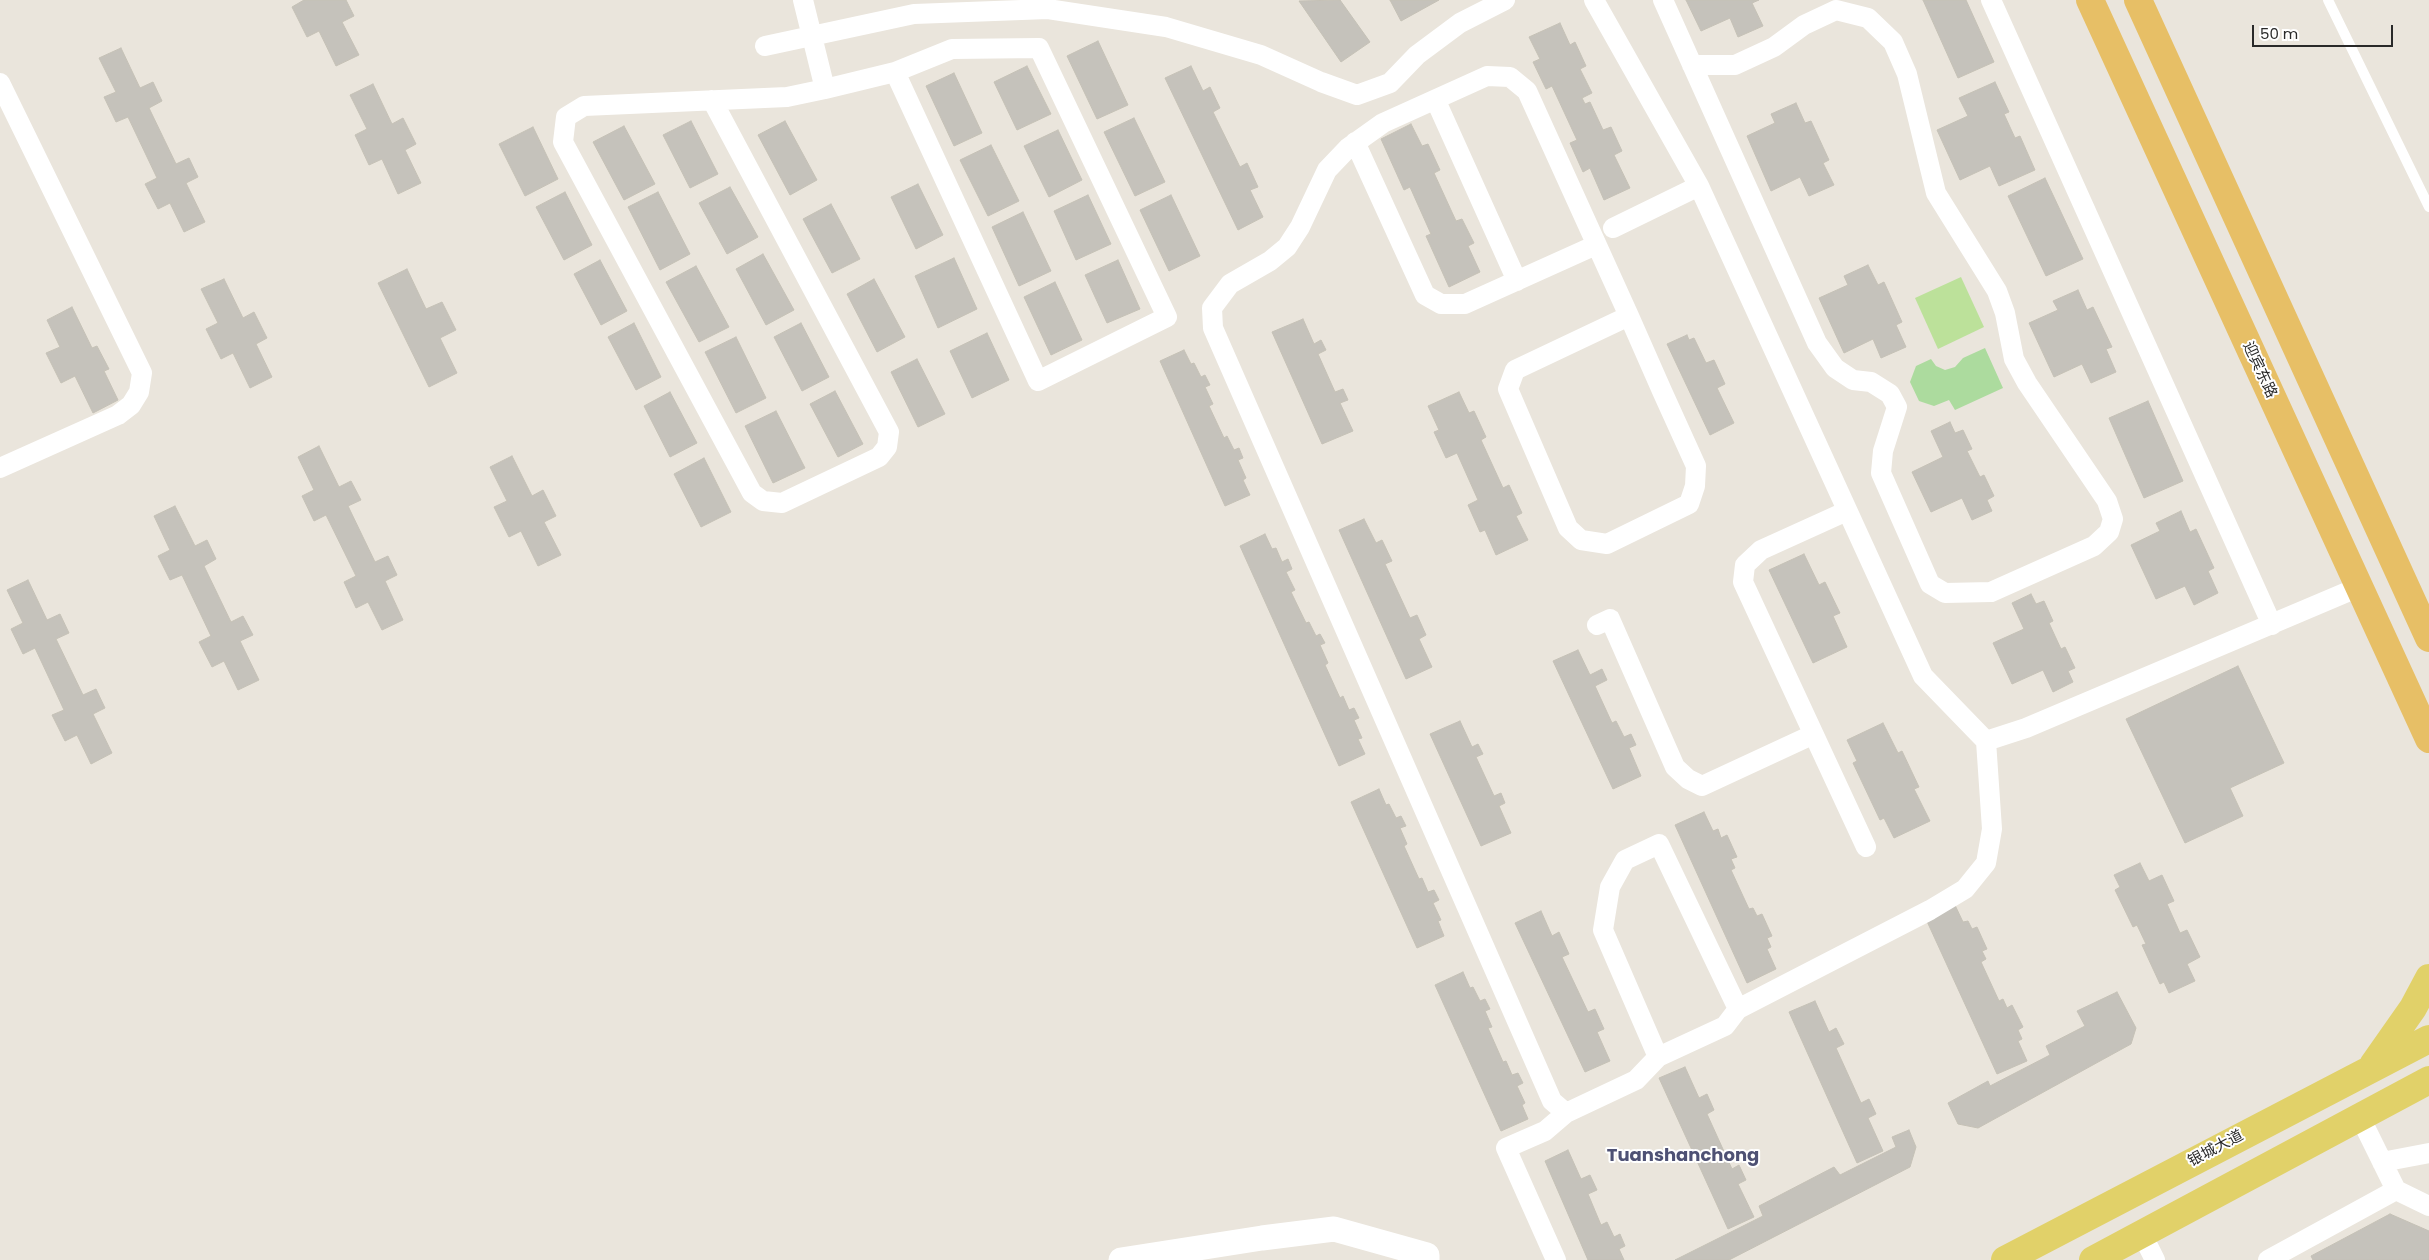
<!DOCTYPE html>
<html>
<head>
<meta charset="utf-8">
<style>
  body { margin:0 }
  #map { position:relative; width:2429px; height:1260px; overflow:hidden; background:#eae5dc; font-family:Poppins,sans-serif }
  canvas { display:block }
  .scale { position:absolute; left:2252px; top:25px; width:141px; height:22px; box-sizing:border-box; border:2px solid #292929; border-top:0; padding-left:6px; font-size:15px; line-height:18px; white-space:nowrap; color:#292929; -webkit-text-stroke:4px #fff; paint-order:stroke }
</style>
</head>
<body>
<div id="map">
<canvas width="2429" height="1260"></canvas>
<div class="scale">50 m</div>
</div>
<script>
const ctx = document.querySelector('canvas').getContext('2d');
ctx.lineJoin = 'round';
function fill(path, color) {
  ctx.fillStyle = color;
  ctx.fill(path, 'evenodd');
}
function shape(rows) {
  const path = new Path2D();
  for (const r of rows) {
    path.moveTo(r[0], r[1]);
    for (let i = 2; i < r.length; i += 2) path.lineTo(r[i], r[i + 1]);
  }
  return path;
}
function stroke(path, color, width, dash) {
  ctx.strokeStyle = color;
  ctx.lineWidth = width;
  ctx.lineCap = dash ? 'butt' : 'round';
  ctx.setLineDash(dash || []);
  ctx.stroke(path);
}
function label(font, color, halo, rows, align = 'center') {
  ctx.font = font + ' Poppins,"Noto Sans SC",sans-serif';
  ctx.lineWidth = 4;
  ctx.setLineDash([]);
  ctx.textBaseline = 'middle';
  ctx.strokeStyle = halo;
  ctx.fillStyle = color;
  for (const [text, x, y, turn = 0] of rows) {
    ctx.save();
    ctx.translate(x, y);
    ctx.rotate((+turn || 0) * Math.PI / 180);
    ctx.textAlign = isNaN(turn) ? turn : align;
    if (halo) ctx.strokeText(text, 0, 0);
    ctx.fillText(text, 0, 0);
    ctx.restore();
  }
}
const green = shape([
  [1985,348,2003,388,1955,410,1949,400,1934,406,1919,401,1910,382,1916,366,1931,359,1936,366,1945,370,1955,367,1963,358]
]);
const pitch = shape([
  [1961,277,1984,327,1938,349,1915,298]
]);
const building = shape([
  [304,0,346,0,354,16,342,22,359,55,336,66,319,31,307,37,292,7,304,0],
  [1340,0,1370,42,1341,62,1299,1,1340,0],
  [1390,0,1439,0,1401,21,1390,0],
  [1686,0,1759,0,1752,3,1763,26,1738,37,1730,18,1701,31,1686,0],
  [1923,0,1966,0,1994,62,1958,78,1923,0],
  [1560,23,1570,45,1575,42,1586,66,1580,69,1592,93,1582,98,1585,104,1590,102,1603,130,1611,127,1622,151,1614,155,1630,188,1604,200,1590,168,1583,172,1570,143,1577,140,1552,86,1546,89,1533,62,1540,59,1529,37,1560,23],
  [1098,41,1128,105,1097,119,1067,56,1098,41],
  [121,48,140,88,153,82,162,101,149,108,176,164,189,158,198,177,186,183,205,222,184,232,170,203,158,209,145,184,157,178,128,117,116,122,104,97,116,92,99,58,121,48],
  [1027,66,1051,114,1017,130,994,82,1027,66],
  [1191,66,1203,91,1210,87,1220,108,1213,112,1240,167,1247,163,1258,187,1250,190,1263,217,1238,230,1165,78,1191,66],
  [954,73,982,133,954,146,926,86,954,73],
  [1995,82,2009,112,2004,114,2015,138,2020,136,2035,170,1999,186,1990,166,1960,180,1937,130,1968,116,1959,98,1995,82],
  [373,84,392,124,403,118,416,144,405,150,421,183,398,194,382,159,369,165,355,135,367,129,350,95,373,84],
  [1796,103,1805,123,1811,121,1829,160,1823,163,1834,185,1809,196,1800,177,1771,191,1747,136,1775,123,1771,114,1796,103],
  [1134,118,1165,182,1135,196,1104,132,1134,118],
  [691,121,718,174,690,188,663,135,691,121],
  [785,121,817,180,790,195,758,135,785,121],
  [1411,124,1422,146,1428,144,1440,170,1434,173,1456,221,1462,219,1474,243,1468,246,1480,272,1449,287,1426,236,1431,234,1410,187,1404,190,1381,139,1411,124],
  [624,126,655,184,624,200,593,142,624,126],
  [533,127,558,179,525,196,499,144,533,127],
  [1058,130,1082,180,1049,197,1024,146,1058,130],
  [991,145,1019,201,988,216,960,160,991,145],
  [2045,178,2083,259,2046,276,2008,196,2045,178],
  [918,184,943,235,916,249,891,197,918,184],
  [730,187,758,237,727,254,699,203,730,187],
  [565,192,592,245,564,260,536,207,565,192],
  [658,192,690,254,660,270,628,207,658,192],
  [1088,195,1111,244,1076,260,1054,211,1088,195],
  [1171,195,1200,256,1169,271,1140,210,1171,195],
  [831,204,860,259,832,273,803,219,831,204],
  [1023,212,1051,271,1019,286,992,227,1023,212],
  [763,254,794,310,766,325,736,269,763,254],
  [954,258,977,309,938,328,915,276,954,258],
  [600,260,627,311,601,325,574,274,600,260],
  [1118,260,1140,309,1107,323,1085,275,1118,260],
  [1868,265,1878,285,1884,282,1902,322,1896,325,1906,347,1881,358,1873,339,1844,353,1819,298,1848,285,1844,276,1868,265],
  [696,266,729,327,699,342,666,282,696,266],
  [407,269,426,309,442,302,456,330,440,338,457,373,429,387,378,283,407,269],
  [224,279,243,318,254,312,267,338,256,344,272,377,250,388,233,353,221,359,206,329,218,323,201,289,224,279],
  [874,279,905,337,877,352,847,294,874,279],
  [1055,282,1082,340,1051,355,1024,297,1055,282],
  [2078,290,2087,310,2093,307,2112,347,2106,349,2116,372,2091,383,2082,364,2054,377,2029,323,2058,310,2053,301,2078,290],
  [72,307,92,348,97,346,109,369,104,371,118,400,93,413,75,376,61,383,46,353,60,347,47,320,72,307],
  [1303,319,1314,344,1321,340,1326,350,1318,354,1335,392,1343,389,1348,400,1340,403,1353,431,1322,444,1272,332,1303,319],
  [634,323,661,377,636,390,608,337,634,323],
  [801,323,829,377,802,391,774,337,801,323],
  [987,333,1009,380,972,398,950,351,987,333],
  [1687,335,1689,340,1694,338,1706,363,1714,360,1725,384,1717,388,1734,423,1710,435,1667,344,1687,335],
  [736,337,766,398,736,413,705,352,736,337],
  [1184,350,1191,364,1194,363,1201,377,1205,375,1210,385,1205,387,1213,404,1209,406,1224,438,1227,436,1234,450,1239,448,1243,458,1238,460,1246,478,1243,480,1250,495,1225,506,1160,361,1184,350],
  [917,359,945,414,918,427,891,372,917,359],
  [835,391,863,444,838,457,810,404,835,391],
  [670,392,697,443,670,457,644,406,670,392],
  [1459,392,1469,413,1474,411,1486,437,1481,440,1503,488,1509,485,1522,513,1516,516,1528,540,1496,555,1485,530,1480,532,1468,505,1478,500,1457,453,1446,458,1434,432,1439,430,1428,406,1459,392],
  [2148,401,2183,481,2144,498,2109,418,2148,401],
  [776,411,805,468,773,483,745,426,776,411],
  [1950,422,1955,433,1963,430,1972,449,1967,451,1980,477,1984,475,1994,496,1987,500,1992,511,1972,520,1962,498,1931,512,1912,472,1943,457,1931,431,1950,422],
  [319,446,339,487,351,481,361,500,348,506,375,562,388,556,397,575,385,581,403,620,382,630,368,602,356,608,344,582,356,576,326,515,314,521,302,496,314,490,298,457,319,446],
  [512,456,532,496,543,490,556,516,544,522,561,555,538,566,521,531,509,537,494,507,507,501,490,467,512,456],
  [704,458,731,512,701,527,674,474,704,458],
  [175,506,195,546,207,540,216,559,204,566,231,622,243,616,253,635,240,641,259,680,238,690,224,661,212,667,199,642,211,636,182,575,170,580,158,556,170,550,154,516,175,506],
  [2181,511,2190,532,2196,529,2214,568,2208,571,2218,593,2194,605,2185,586,2156,599,2131,545,2160,531,2156,523,2181,511],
  [1364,519,1376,543,1382,540,1392,561,1385,564,1410,618,1417,615,1426,635,1419,639,1432,667,1406,679,1339,530,1364,519],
  [1265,534,1272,549,1276,548,1282,562,1288,559,1292,569,1286,572,1295,590,1291,592,1306,623,1309,622,1316,636,1320,634,1325,643,1320,645,1328,663,1325,665,1340,698,1343,696,1349,710,1354,708,1359,718,1354,720,1362,738,1358,739,1365,754,1339,766,1240,546,1265,534],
  [1804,554,1819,585,1825,582,1840,613,1833,616,1847,647,1813,663,1769,570,1804,554],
  [28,580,47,620,60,614,69,633,56,639,83,695,96,689,105,708,93,714,112,753,91,764,77,735,65,741,52,715,64,710,35,648,23,654,11,629,23,623,7,590,28,580],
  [2031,594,2036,604,2044,601,2053,621,2049,623,2061,649,2065,647,2075,668,2068,671,2073,682,2053,692,2043,670,2012,684,1993,643,2024,629,2012,603,2031,594],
  [1578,650,1590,675,1602,669,1607,680,1595,686,1612,723,1616,721,1624,737,1631,734,1636,745,1629,748,1641,776,1613,789,1553,661,1578,650],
  [2238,666,2284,763,2230,788,2243,816,2185,843,2126,719,2238,666],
  [1460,721,1472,747,1478,744,1483,754,1476,757,1494,796,1501,793,1505,803,1499,806,1511,833,1481,846,1430,734,1460,721],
  [1883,723,1898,753,1902,751,1919,787,1914,789,1930,821,1894,838,1884,818,1880,820,1853,763,1857,761,1847,740,1883,723],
  [1379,789,1386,805,1389,804,1396,818,1401,816,1406,826,1400,828,1407,844,1404,846,1419,879,1422,878,1428,892,1434,890,1439,900,1433,903,1441,920,1438,921,1444,936,1417,948,1351,802,1379,789],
  [1704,812,1713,831,1718,829,1721,838,1727,835,1737,857,1731,859,1735,868,1731,870,1749,909,1753,908,1757,916,1762,914,1772,936,1767,938,1771,947,1767,949,1776,969,1747,983,1675,825,1704,812],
  [2140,863,2149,881,2162,875,2174,901,2167,904,2180,933,2187,930,2200,957,2187,964,2195,981,2169,993,2164,982,2160,984,2142,945,2146,944,2137,925,2133,927,2115,890,2120,887,2114,875,2140,863],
  [1954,903,1963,922,1968,921,1972,929,1977,927,1987,949,1982,951,1986,959,1981,962,1999,1001,2003,999,2007,1008,2012,1005,2023,1027,2018,1030,2022,1039,2018,1041,2027,1061,1997,1074,1925,917,1954,903],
  [1541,911,1552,936,1559,932,1569,954,1562,957,1588,1012,1595,1009,1604,1029,1597,1032,1610,1061,1585,1072,1515,923,1541,911],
  [1463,972,1470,988,1473,987,1480,1001,1485,999,1490,1009,1485,1011,1492,1027,1488,1028,1503,1062,1506,1061,1512,1075,1518,1073,1523,1083,1517,1086,1525,1103,1522,1105,1528,1119,1501,1131,1435,985,1463,972],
  [2117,992,2136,1028,2131,1044,1978,1128,1958,1124,1948,1103,1988,1081,1990,1086,2050,1055,2046,1046,2085,1026,2077,1011,2117,992],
  [1815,1001,1829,1032,1836,1028,1844,1044,1836,1048,1861,1103,1869,1099,1876,1114,1868,1118,1883,1151,1857,1163,1789,1012,1815,1001],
  [1685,1067,1699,1098,1707,1094,1714,1110,1707,1114,1732,1169,1739,1165,1746,1180,1738,1184,1754,1217,1728,1229,1659,1078,1685,1067],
  [1909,1130,1916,1147,1910,1167,1729,1260,1675,1260,1763,1216,1759,1206,1834,1167,1840,1175,1896,1147,1892,1137,1909,1130],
  [1568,1150,1581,1179,1590,1175,1597,1190,1588,1194,1601,1225,1607,1222,1614,1237,1620,1234,1625,1246,1619,1249,1624,1260,1588,1260,1545,1161,1568,1150],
  [2390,1214,2429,1231,2429,1260,2313,1260,2311,1256,2390,1214]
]);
const service = shape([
  [2328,0,2429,207]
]);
const minor = shape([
  [803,0,825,89,895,72,952,49,1039,48,1167,317,1038,381,895,72],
  [1594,0,1699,186,1923,676,1986,741,2026,728,2359,587],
  [1663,0,1817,343,1835,368,1853,380,1871,382,1890,394,1897,407,1883,451,1881,473,1930,584,1945,593,1991,592,2094,546,2109,532,2113,519,2107,501,2027,383,2014,359,2005,313,1997,291,1936,193,1907,74,1893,42,1868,18,1836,10,1804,25,1774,47,1735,65,1692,65],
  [1991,0,2272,625],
  [765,46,914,14,1048,9,1166,27,1261,55,1321,82,1357,95,1390,83,1417,55,1460,23,1505,0],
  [0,83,142,373,139,392,131,405,118,415,0,468],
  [712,100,889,432,887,447,879,457,782,503,763,501,752,493,563,142,566,117,584,106,787,97,825,89],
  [1436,101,1517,281],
  [1355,142,1425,295,1441,304,1465,304,1596,245],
  [1613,228,1699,186],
  [1629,316,1515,370,1508,389,1568,528,1581,540,1607,544,1689,504,1695,486,1696,466,1662,391,1629,316,1527,91,1510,77,1487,76,1383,123,1348,148,1327,170,1300,227,1287,247,1270,261,1230,284,1212,308,1213,328,1552,1101,1566,1113,1636,1080,1658,1057,1725,1026,1738,1009,1930,910,1965,889,1986,863,1992,829,1986,741],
  [1847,511,1761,550,1745,565,1743,582,1866,847],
  [1597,625,1610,619,1675,767,1688,779,1702,786,1812,735],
  [1658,1057,1603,930,1610,887,1625,860,1659,844,1738,1009],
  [2360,1117,2396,1190],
  [2382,1162,2429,1153],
  [2142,1234,2155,1260],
  [1556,1260,1506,1148,1545,1131,1566,1113],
  [2268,1260,2396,1190,2429,1206]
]);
const tertiary = shape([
  [1121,1260,1262,1238,1334,1229,1427,1255,1427,1260]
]);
const primary = shape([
  [2373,1065,2413,1008,2429,978],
  [2005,1260,2429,1039],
  [2093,1260,2429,1080]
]);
const trunk = shape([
  [2090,0,2429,739],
  [2138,0,2429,638]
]);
const streetNames = [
  ["迎宾东路",2259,370,65],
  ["银城大道",2216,1149,-28]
];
const quarterNames = [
  ["Tuanshanchong",1683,1156]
];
fill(green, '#acdb9e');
fill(pitch, '#bce19a');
fill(building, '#c5c2bb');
stroke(building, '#c5c1b6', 1);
stroke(service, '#fff', 10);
stroke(minor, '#fff', 20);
stroke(tertiary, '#fff', 25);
stroke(primary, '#e1d169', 28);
stroke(trunk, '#e7bf66', 28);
label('15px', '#292929', '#fff', streetNames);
label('bold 18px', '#4e5174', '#fff', quarterNames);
</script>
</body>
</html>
